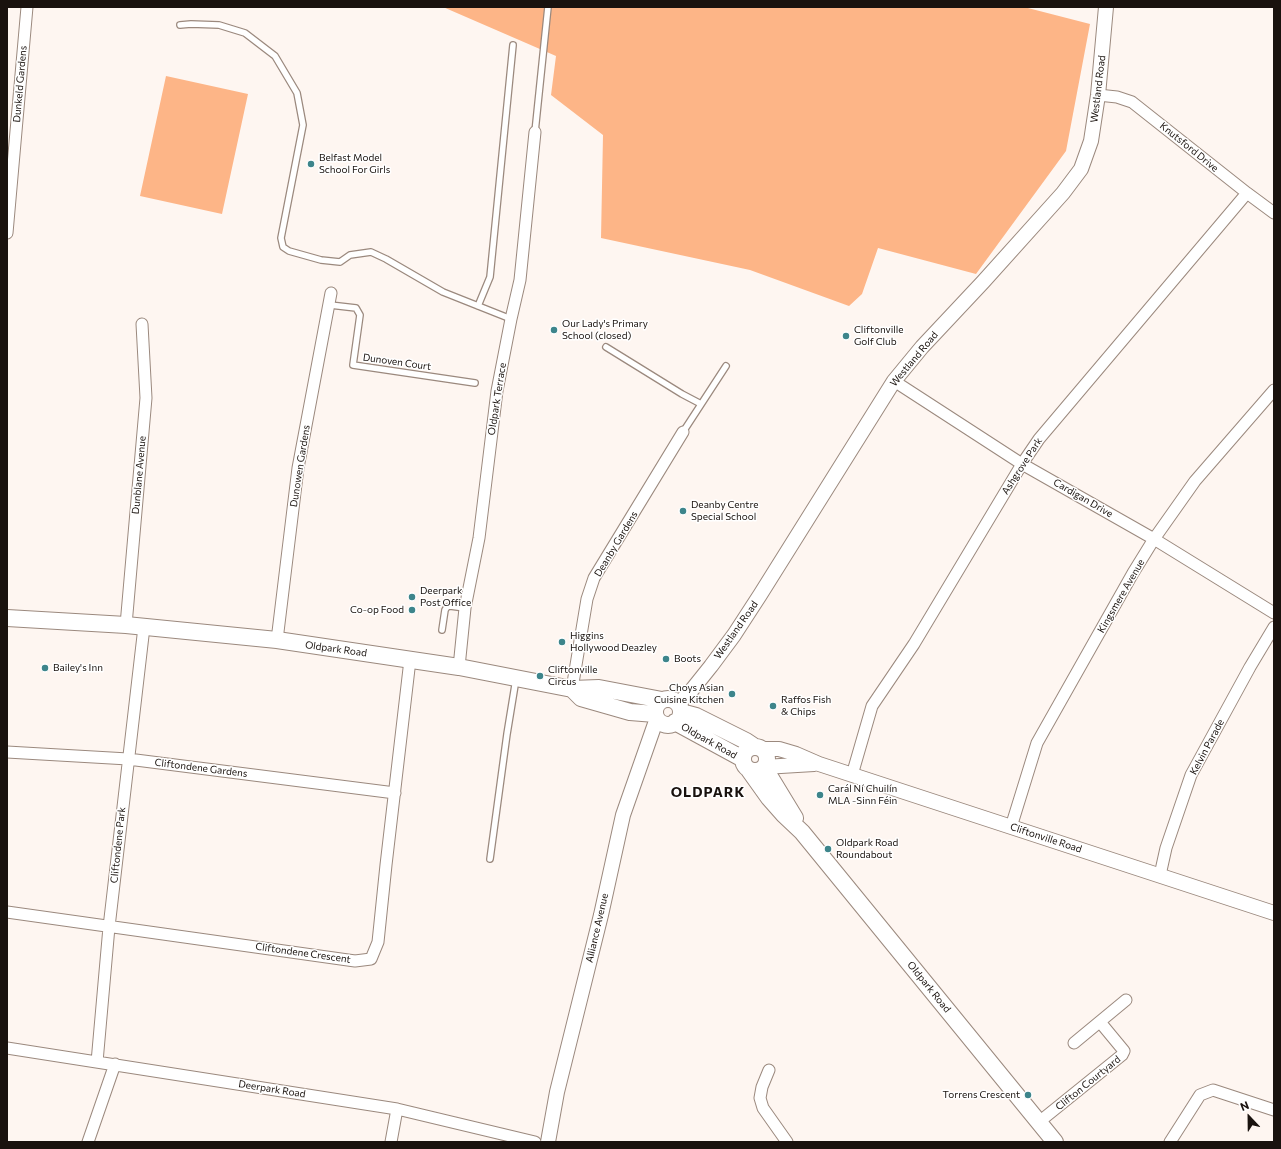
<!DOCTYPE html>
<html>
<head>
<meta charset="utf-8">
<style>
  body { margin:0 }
  #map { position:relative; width:1281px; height:1149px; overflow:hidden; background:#fef6f1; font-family:Commissioner,sans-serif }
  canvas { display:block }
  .frame { position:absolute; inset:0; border:8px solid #19120e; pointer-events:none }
  .north { position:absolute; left:1229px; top:1097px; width:40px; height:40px; -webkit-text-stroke:3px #fff; paint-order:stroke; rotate:338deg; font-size:11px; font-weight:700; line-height:16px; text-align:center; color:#19120e }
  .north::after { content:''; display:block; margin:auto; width:14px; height:18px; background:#19120e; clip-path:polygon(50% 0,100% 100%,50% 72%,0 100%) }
</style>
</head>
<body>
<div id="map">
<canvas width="1281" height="1149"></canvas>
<div class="frame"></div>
<div class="north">N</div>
</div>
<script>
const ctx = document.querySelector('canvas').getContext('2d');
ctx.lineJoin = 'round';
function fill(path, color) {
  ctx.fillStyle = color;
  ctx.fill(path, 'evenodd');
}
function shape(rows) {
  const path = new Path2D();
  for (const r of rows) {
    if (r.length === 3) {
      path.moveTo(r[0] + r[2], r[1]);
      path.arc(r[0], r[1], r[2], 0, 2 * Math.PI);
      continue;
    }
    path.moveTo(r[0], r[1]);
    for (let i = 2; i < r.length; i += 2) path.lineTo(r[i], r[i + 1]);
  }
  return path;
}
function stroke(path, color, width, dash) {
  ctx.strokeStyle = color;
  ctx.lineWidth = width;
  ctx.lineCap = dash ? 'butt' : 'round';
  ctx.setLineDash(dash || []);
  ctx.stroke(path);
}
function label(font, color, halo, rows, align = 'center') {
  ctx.font = font + ' Commissioner,sans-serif';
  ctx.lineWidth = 3;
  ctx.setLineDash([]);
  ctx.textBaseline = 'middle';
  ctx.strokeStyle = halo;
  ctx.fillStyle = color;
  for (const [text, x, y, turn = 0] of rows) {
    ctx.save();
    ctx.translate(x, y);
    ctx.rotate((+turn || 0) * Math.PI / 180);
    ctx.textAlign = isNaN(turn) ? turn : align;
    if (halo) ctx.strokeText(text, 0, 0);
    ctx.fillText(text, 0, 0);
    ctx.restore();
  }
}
const green = shape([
  [443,7,1024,7,1090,24,1066,151,976,274,878,248,862,294,849,306,750,270,601,238,603,135,551,95,556,56],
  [166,76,248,94,222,214,140,196]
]);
const service = shape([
  [180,25,191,24,219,25,245,33,275,56,297,93,303,125,281,238,283,247,289,251,321,260,340,262,350,255,371,252,386,259,443,292,511,319],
  [535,132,548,7],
  [330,305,356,308,360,315,353,365,475,383],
  [478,306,490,277,513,45],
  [606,347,682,394,701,404],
  [683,432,726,366],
  [442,630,445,610,447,607,450,606,465,608],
  [490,859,507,734,516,679]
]);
const minor = shape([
  [1098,95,1117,97,1132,102,1247,193,1274,213],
  [7,233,27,7],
  [894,381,1022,464,1154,539,1274,613],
  [126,625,146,398,142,324],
  [277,640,298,468,331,293],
  [459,667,465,608,479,538,497,391,511,319,520,280,535,132],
  [572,689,587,599,594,578,683,432],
  [7,752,128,759,395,793],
  [852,775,872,706,914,644,1022,464,1039,439,1247,193],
  [1011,827,1037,743,1133,573,1154,539,1195,481,1274,390],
  [1160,875,1166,848,1191,775,1250,667,1274,627],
  [7,912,355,961,371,959,378,942,386,865,410,660],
  [1074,1043,1126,1000],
  [7,1048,397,1109,535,1142],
  [97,1062,109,927,144,627],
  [769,1070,762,1087,760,1098,763,1108,787,1142],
  [1039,1122,1122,1055,1124,1051,1100,1022],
  [88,1142,115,1064],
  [391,1142,397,1109],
  [1170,1142,1200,1095,1213,1090,1274,1110]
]);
const tertiary = shape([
  [678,704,691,691,711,666,734,635,760,595,894,381,922,347,983,282,1063,193,1081,169,1091,141,1098,95,1106,7],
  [762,749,779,749,796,754,819,764,1274,913],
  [764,767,814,764],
  [548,1142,557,1092,601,915,623,815,657,718]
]);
const secondary = shape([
  [7,618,126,625,277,640,459,667,572,689,599,688,662,700],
  [572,689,581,698,630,712,655,714],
  [668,712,13],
  [681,712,696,716,746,741,755,747],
  [675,722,743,759],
  [755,759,12],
  [764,767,795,818],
  [749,770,769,798,784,815,802,832,1055,1142]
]);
const markers = [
  [311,164,4,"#3d858b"],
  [554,330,4,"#3d858b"],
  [846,336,4,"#3d858b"],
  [683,511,4,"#3d858b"],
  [412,597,4,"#3d858b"],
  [412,610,4,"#3d858b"],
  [562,642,4,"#3d858b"],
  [666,659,4,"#3d858b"],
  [45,668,4,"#3d858b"],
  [540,676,4,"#3d858b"],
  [732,694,4,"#3d858b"],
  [773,706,4,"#3d858b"],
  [820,795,4,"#3d858b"],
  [828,849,4,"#3d858b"],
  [1028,1095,4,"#3d858b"]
];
const streetNames = [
  ["Dunkeld Gardens",20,84,-85],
  ["Westland Road",1098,89,-83],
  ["Knutsford Drive",1189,147,39],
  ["Westland Road",914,359,-50],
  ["Dunoven Court",397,362,8],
  ["Oldpark Terrace",497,399,-81],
  ["Dunowen Gardens",300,466,-81],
  ["Ashgrove Park",1022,466,-57],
  ["Dunblane Avenue",139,475,-85],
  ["Cardigan Drive",1083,498,30],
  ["Deanby Gardens",616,544,-59],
  ["Kingsmere Avenue",1121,596,-60],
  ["Westland Road",736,630,-55],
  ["Oldpark Road",336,649,8],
  ["Oldpark Road",709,741,29],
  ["Kelvin Parade",1207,747,-62],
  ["Cliftondene Gardens",201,768,7],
  ["Cliftonville Road",1046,838,18],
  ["Cliftondene Park",118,845,-84],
  ["Alliance Avenue",597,928,-77],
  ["Cliftondene Crescent",303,953,8],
  ["Oldpark Road",929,987,51],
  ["Clifton Courtyard",1088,1083,-39],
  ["Deerpark Road",272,1089,9]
];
const poiNames = [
  ["Belfast Model",319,158],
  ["School For Girls",319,170],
  ["Our Lady's Primary",562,324],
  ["School (closed)",562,336],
  ["Cliftonville",854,330],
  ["Golf Club",854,342],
  ["Deanby Centre",691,505],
  ["Special School",691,517],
  ["Deerpark",420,591],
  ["Post Office",420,603],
  ["Co-op Food",404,610,"right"],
  ["Higgins",570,636],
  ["Hollywood Deazley",570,648],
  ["Boots",674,659],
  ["Bailey's Inn",53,668],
  ["Cliftonville",548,670],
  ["Circus",548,682],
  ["Choys Asian",724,688,"right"],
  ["Cuisine Kitchen",724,700,"right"],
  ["Raffos Fish",781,700],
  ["& Chips",781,712],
  ["Carál Ní Chuilín",828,789],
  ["MLA -Sinn Féin",828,801],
  ["Oldpark Road",836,843],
  ["Roundabout",836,855],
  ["Torrens Crescent",1020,1095,"right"]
];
const districtNames = [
  ["OLDPARK",708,792]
];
fill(green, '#fdb587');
stroke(service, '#9b897e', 8);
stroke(minor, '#9b897e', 13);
stroke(tertiary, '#9b897e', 16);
stroke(secondary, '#9b897e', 18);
stroke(service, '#fff', 5.5);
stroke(minor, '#fff', 11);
stroke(tertiary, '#fff', 14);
stroke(secondary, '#fff', 16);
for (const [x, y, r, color] of markers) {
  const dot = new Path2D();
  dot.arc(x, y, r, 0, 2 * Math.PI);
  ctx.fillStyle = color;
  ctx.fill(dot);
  stroke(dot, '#fff', 1.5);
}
label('10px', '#19120e', '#fff', streetNames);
label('10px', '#19120e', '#fff', poiNames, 'left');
ctx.letterSpacing = '1px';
label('bold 14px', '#19120e', '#fff', districtNames);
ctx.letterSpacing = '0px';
</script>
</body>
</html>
